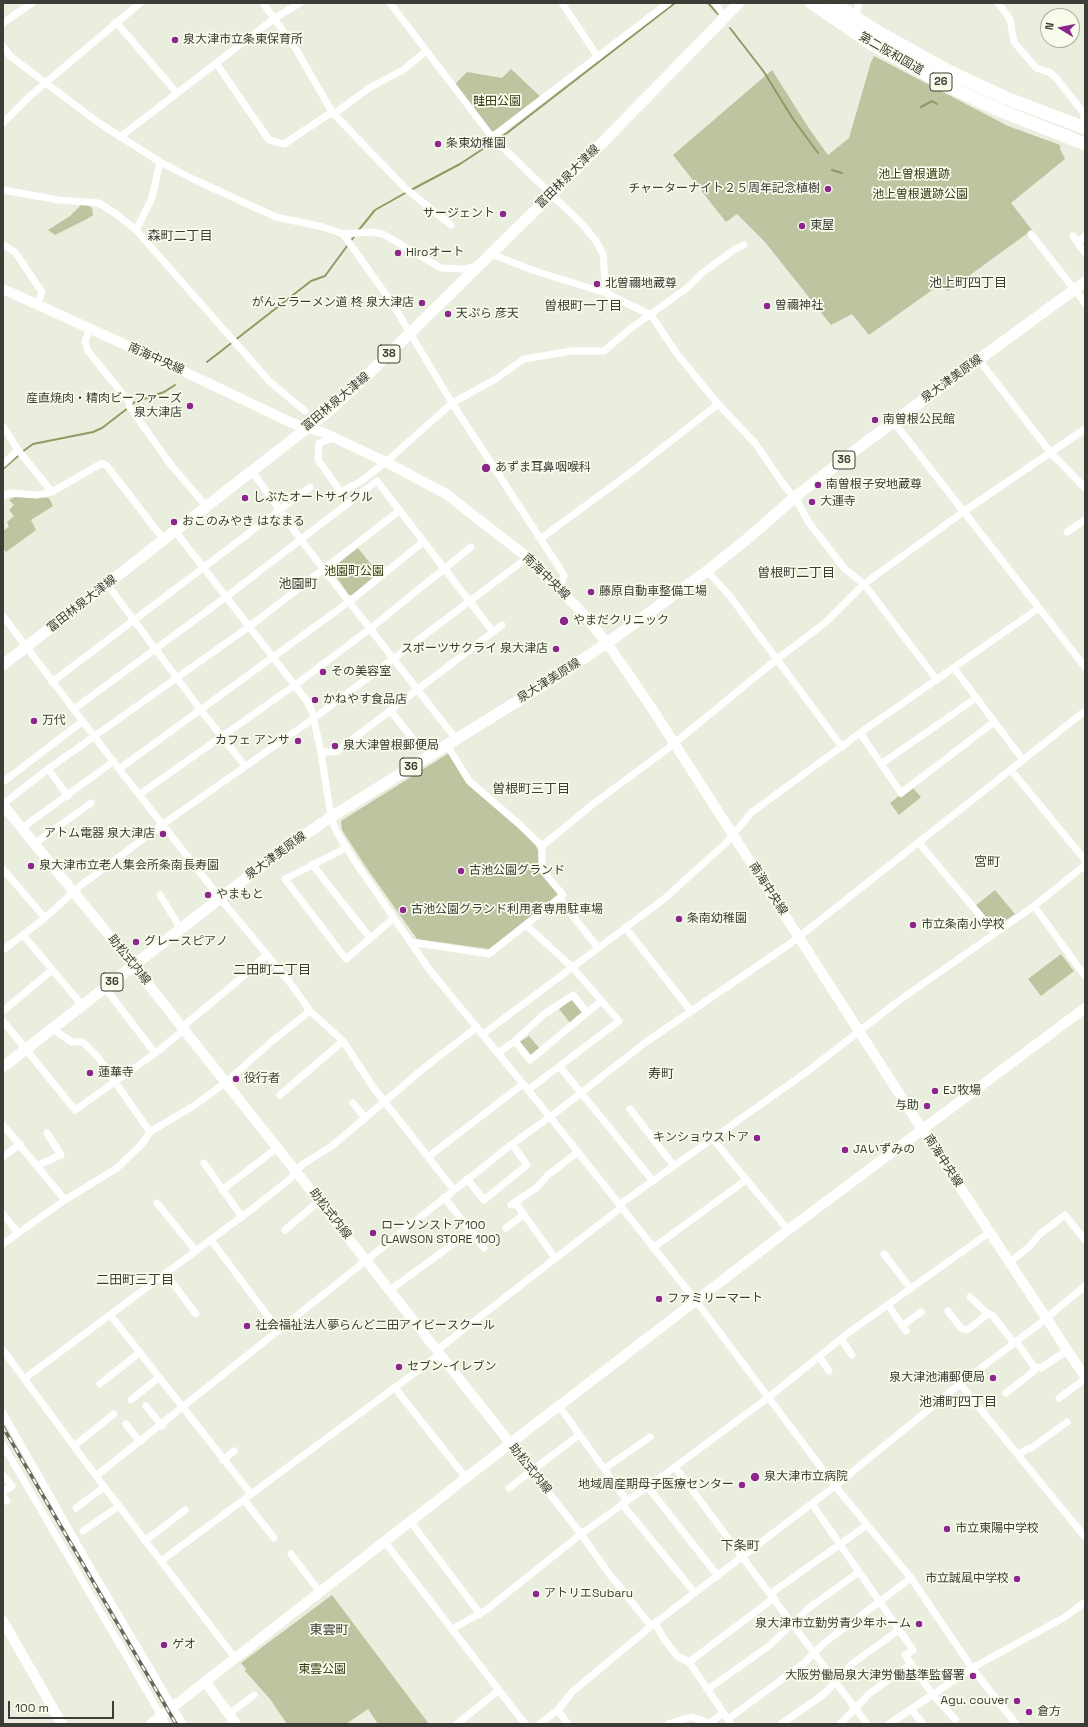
<!DOCTYPE html>
<html>
<head>
<meta charset="utf-8">
<style>
  body { margin:0 }
  #map { position:relative; width:1088px; height:1727px; overflow:hidden; background:#eaeede; font-family:"Space Grotesk",sans-serif }
  canvas { display:block }
  .frame { position:absolute; inset:0; border:4px solid #3c3d37; pointer-events:none }
  .north { position:absolute; left:1040px; top:8px; width:40px; height:40px; box-sizing:border-box; background:#f7fceb; border:1px solid #acb0a3; border-radius:50%; rotate:280deg; font-size:11px; font-weight:700; line-height:16px; text-align:center; color:#3c3d37 }
  .north::after { content:''; display:block; margin:auto; width:14px; height:18px; background:#8c268c; clip-path:polygon(50% 0,100% 100%,50% 72%,0 100%) }
  .scale { position:absolute; left:8px; top:1701px; width:106px; height:18px; box-sizing:border-box; border:2px solid #3c3d37; border-top:0; padding-left:5px; font-size:12px; line-height:14px; white-space:nowrap; color:#3c3d37; -webkit-text-stroke:3px #f7fceb; paint-order:stroke }
</style>
</head>
<body>
<div id="map">
<canvas width="1088" height="1727"></canvas>
<div class="frame"></div>
<div class="north">N</div>
<div class="scale">100 m</div>
</div>
<script>
const ctx = document.querySelector('canvas').getContext('2d');
ctx.lineJoin = 'round';
function fill(path, color) {
  ctx.fillStyle = color;
  ctx.fill(path, 'evenodd');
}
function shape(rows) {
  const path = new Path2D();
  for (const r of rows) {
    path.moveTo(r[0], r[1]);
    for (let i = 2; i < r.length; i += 2) path.lineTo(r[i], r[i + 1]);
  }
  return path;
}
function stroke(path, color, width, dash) {
  ctx.strokeStyle = color;
  ctx.lineWidth = width;
  ctx.lineCap = dash ? 'butt' : 'round';
  ctx.setLineDash(dash || []);
  ctx.stroke(path);
}
function label(font, color, halo, rows, align = 'center') {
  ctx.font = font + ' "Space Grotesk","Noto Sans JP",sans-serif';
  ctx.lineWidth = 3.5;
  ctx.setLineDash([]);
  ctx.textBaseline = 'middle';
  ctx.strokeStyle = halo;
  ctx.fillStyle = color;
  for (const [text, x, y, turn = 0] of rows) {
    ctx.save();
    ctx.translate(x, y);
    ctx.rotate((+turn || 0) * Math.PI / 180);
    ctx.textAlign = isNaN(turn) ? turn : align;
    if (halo) ctx.strokeText(text, 0, 0);
    ctx.fillText(text, 0, 0);
    ctx.restore();
  }
}
const green = shape([
  [874,56,1008,126,1060,145,1060,149,1065,159,1011,203,1032,230,948,291,942,283,869,335,852,314,831,325,765,242,737,214,726,222,673,155,772,70,810,130,828,155,849,138,871,62],
  [511,69,543,99,499,132,487,131,453,86,467,72,502,78],
  [82,204,87,204,92,208,93,215,87,219,55,235,48,230,70,216],
  [17,496,49,498,53,506,31,520,36,530,6,552,3,548,3,531,9,527,7,522,14,516,9,510,14,505,9,500],
  [358,548,378,573,353,595,349,595,331,569],
  [449,753,467,782,514,823,536,846,538,851,539,870,558,893,557,896,489,949,417,939,366,867,342,830,341,821],
  [913,788,921,797,899,815,890,803,899,796,901,798],
  [995,890,1015,914,993,929,975,906],
  [1061,954,1074,971,1041,996,1028,979],
  [571,999,583,1014,571,1024,559,1009],
  [529,1036,540,1049,529,1058,518,1043],
  [332,1595,429,1724,378,1724,368,1709,346,1724,287,1724,270,1699,245,1671,246,1669,241,1663]
]);
const stream = shape([
  [708,3,718,14],
  [730,28,764,72,793,119,818,153],
  [921,107,932,101,937,104],
  [832,170,842,173],
  [411,190,460,164,507,133,675,3],
  [358,231,375,210,407,192],
  [350,242,354,237],
  [207,362,311,281,325,276,347,246],
  [131,405,135,402,164,392,175,385],
  [22,452,33,444,93,432,102,428,128,408],
  [3,469,19,455]
]);
const street = shape([
  [263,3,296,49,332,112,405,188,451,225],
  [390,3,492,137,583,225,596,241,603,254,606,293],
  [562,3,598,57],
  [715,3,725,17],
  [998,3,1010,19,1014,42,1036,68,1051,73,1057,79,1083,112,1085,122],
  [855,17,859,3],
  [116,22,176,92],
  [3,23,32,3],
  [3,46,10,56,99,123,160,162,195,180,276,217,323,227,343,234,371,232,383,234,441,268,464,269,477,266],
  [216,63,269,140,284,144,332,112],
  [334,114,369,88,403,70,426,51],
  [3,123,30,96,140,3],
  [120,137,275,18,300,3],
  [492,137,668,3],
  [3,190,59,200,99,203,116,214,136,230,270,382,305,411],
  [136,230,152,198,160,162],
  [343,234,392,303,452,403,564,575,560,590],
  [1031,234,1085,303],
  [1073,236,1084,252],
  [1077,242,1085,236],
  [3,245,15,252,42,292,37,305],
  [491,254,535,271,606,293,651,315,677,354,718,404,755,443,786,488,795,497,809,523,845,569,864,584,937,680],
  [90,329,85,341,88,351,129,402,129,406,171,465,207,507],
  [979,360,1051,453,1085,488],
  [893,421,1085,667],
  [3,426,18,450,52,492],
  [333,438,319,443,318,460,341,492,361,481,386,462,452,403,494,380,524,359,571,351,604,351,630,329,687,288,701,274,735,249,744,245],
  [3,464,18,450],
  [252,471,301,540,456,739],
  [3,496,9,493,36,495,52,492,102,463,107,466,164,540],
  [175,531,307,701,312,712,321,752,331,817,336,831,354,860,429,969,550,1117,696,1301,835,1486,911,1578,972,1668,1016,1724],
  [1067,532,1085,520],
  [540,539,634,470,718,404],
  [707,571,729,595,842,747],
  [107,584,200,709,245,766],
  [3,616,119,769,220,898,291,984,310,1011,343,1041,373,1087,454,1190],
  [954,668,1023,760],
  [52,682,310,487],
  [74,709,226,597,377,481,493,632],
  [390,710,412,738],
  [860,733,901,793,994,722],
  [447,745,469,781,519,824,542,846,593,804,666,750,776,660,825,623,864,584,963,512,1085,429],
  [321,752,336,752,502,625],
  [881,764,976,698],
  [48,769,68,796],
  [119,769,350,601,423,542],
  [1011,770,1085,860],
  [3,782,83,721],
  [140,794,295,685,371,628,471,547],
  [3,804,48,769,250,626,399,511],
  [22,828,114,761],
  [919,843,995,933],
  [34,844,91,803],
  [346,848,285,879,346,959,394,918],
  [312,864,370,938],
  [3,869,45,918],
  [160,895,181,929],
  [559,898,598,948],
  [1034,906,1085,976],
  [526,925,573,968,619,1021,528,1090],
  [625,927,691,1011],
  [23,935,82,1005],
  [410,942,489,954,563,895,542,870,542,846],
  [3,950,45,918,80,886,163,824,313,719,527,558],
  [105,988,155,1053],
  [3,1011,52,970],
  [3,1021,75,1110,157,1052,180,1033,187,1023,246,974,266,955],
  [52,1029,72,1042,83,1042,97,1056,150,1132],
  [483,1034,664,899,726,843,752,812,860,733,1039,608],
  [515,1041,543,1015,573,995,587,1013],
  [498,1053,515,1041,530,1060,601,1001],
  [560,1067,653,1181],
  [280,1095,343,1041],
  [353,1103,365,1118],
  [630,1109,674,1166],
  [3,1125,65,1200],
  [712,1138,788,1230],
  [3,1157,20,1144],
  [428,1157,523,1084],
  [204,1163,242,1217],
  [38,1165,61,1155,47,1133],
  [467,1179,484,1200,527,1165,512,1144],
  [222,1190,277,1148],
  [444,1197,484,1248],
  [515,1202,555,1258],
  [157,1203,196,1251],
  [511,1205,536,1188,548,1175,578,1152],
  [3,1214,18,1233],
  [506,1228,523,1215],
  [285,1230,319,1201],
  [211,1240,279,1331],
  [3,1244,65,1200,117,1168,142,1144,150,1132,195,1105,226,1082,271,1042,310,1011],
  [653,1248,746,1180],
  [884,1254,911,1289],
  [1010,1262,1029,1247,1040,1234,1065,1215,1085,1240],
  [166,1274,196,1314],
  [390,1290,471,1231],
  [970,1297,988,1314],
  [888,1305,906,1331],
  [948,1311,961,1328,967,1330,988,1314,992,1315,1014,1343],
  [111,1316,251,1494],
  [902,1326,921,1312],
  [841,1339,852,1355],
  [1016,1341,1034,1367],
  [3,1350,96,1476,235,1658],
  [437,1350,618,1210,623,1202,808,1071,897,1002,1034,906,1085,865],
  [819,1356,829,1371],
  [24,1379,252,1209,289,1180,303,1164,332,1146,424,1068,477,1027],
  [100,1384,139,1353],
  [960,1384,1085,1537],
  [395,1388,466,1478],
  [1006,1393,1033,1372,1034,1367,1041,1368,1068,1350],
  [1059,1398,1085,1379],
  [131,1400,158,1378],
  [146,1406,162,1426],
  [559,1406,627,1501],
  [3,1413,92,1570,183,1724],
  [126,1424,140,1442],
  [510,1443,581,1534,607,1571,651,1626],
  [3,1445,166,1724],
  [74,1446,114,1414],
  [1018,1455,1027,1449,1030,1449,1067,1422],
  [223,1460,234,1451],
  [675,1467,769,1397,848,1333,990,1232],
  [604,1469,650,1437],
  [3,1475,12,1486,3,1492],
  [96,1476,512,1144,554,1114,646,1042,791,943,1085,711],
  [647,1486,718,1576],
  [509,1488,579,1435],
  [3,1496,7,1501],
  [244,1500,274,1538],
  [622,1504,695,1593],
  [812,1504,913,1650,905,1655,932,1694,955,1719],
  [76,1508,104,1487],
  [410,1521,480,1614],
  [83,1531,119,1506],
  [145,1541,185,1510],
  [384,1541,525,1724],
  [291,1554,320,1592],
  [161,1561,440,1354],
  [770,1594,867,1525],
  [655,1623,664,1639,677,1656,689,1662,731,1724],
  [452,1629,486,1610,581,1534,675,1467,867,1724],
  [689,1662,774,1598],
  [708,1689,769,1646,810,1607,859,1572],
  [911,1709,923,1724],
  [558,1710,568,1724],
  [229,1714,254,1695],
  [728,1719,804,1663,824,1643,911,1578],
  [457,1724,499,1690],
  [539,1724,558,1710,572,1692,655,1623,835,1486,960,1384,1038,1325,1085,1286],
  [668,1724,691,1717,710,1723,723,1713],
  [781,1724,823,1695,853,1663,899,1630],
  [840,1724,870,1693,911,1664],
  [889,1724,972,1668,1065,1617,1085,1602]
]);
const secondary = shape([
  [3,289,185,372,292,423,322,432,386,462,446,494,522,553,579,609,607,643,651,707,927,1137,1085,1377],
  [3,805,133,965,510,1443],
  [3,1621,62,1724],
  [205,1681,236,1724],
  [151,1724,521,1435,788,1230,1085,1008]
]);
const primary = shape([
  [3,665,329,411,356,386,551,195,739,3],
  [3,1067,281,851,331,817,558,676,607,643,707,571,747,539,795,497,866,442,1085,282]
]);
const highway = shape([
  [812,3,870,43,944,84,999,110,1085,144],
  [833,3,878,32,950,72,1006,98,1085,128]
]);
const rail = shape([
  [3,1427,176,1724]
]);
const markers = [
  [175,40,4,"#8c268c"],
  [438,144,4,"#8c268c"],
  [828,189,4,"#8c268c"],
  [503,214,4,"#8c268c"],
  [802,226,4,"#8c268c"],
  [398,253,4,"#8c268c"],
  [597,284,4,"#8c268c"],
  [422,303,4,"#8c268c"],
  [767,306,4,"#8c268c"],
  [448,314,4,"#8c268c"],
  [190,406,4,"#8c268c"],
  [875,420,4,"#8c268c"],
  [486,468,5,"#8c268c"],
  [818,485,4,"#8c268c"],
  [245,498,4,"#8c268c"],
  [812,502,4,"#8c268c"],
  [174,522,4,"#8c268c"],
  [591,592,4,"#8c268c"],
  [564,621,5,"#8c268c"],
  [556,649,4,"#8c268c"],
  [323,672,4,"#8c268c"],
  [315,700,4,"#8c268c"],
  [34,721,4,"#8c268c"],
  [298,741,4,"#8c268c"],
  [335,746,4,"#8c268c"],
  [163,834,4,"#8c268c"],
  [31,866,4,"#8c268c"],
  [461,871,4,"#8c268c"],
  [208,895,4,"#8c268c"],
  [403,910,4,"#8c268c"],
  [679,919,4,"#8c268c"],
  [913,925,4,"#8c268c"],
  [136,942,4,"#8c268c"],
  [90,1073,4,"#8c268c"],
  [236,1079,4,"#8c268c"],
  [935,1091,4,"#8c268c"],
  [927,1106,4,"#8c268c"],
  [757,1138,4,"#8c268c"],
  [845,1150,4,"#8c268c"],
  [373,1233,4,"#8c268c"],
  [659,1299,4,"#8c268c"],
  [247,1326,4,"#8c268c"],
  [399,1367,4,"#8c268c"],
  [993,1378,4,"#8c268c"],
  [755,1477,5,"#8c268c"],
  [742,1485,4,"#8c268c"],
  [947,1529,4,"#8c268c"],
  [1017,1579,4,"#8c268c"],
  [536,1594,4,"#8c268c"],
  [919,1624,4,"#8c268c"],
  [164,1645,4,"#8c268c"],
  [973,1676,4,"#8c268c"],
  [1017,1701,4,"#8c268c"],
  [1029,1712,4,"#8c268c"]
];
const shields = [
  [941,82,22],
  [389,354,22],
  [844,460,22],
  [411,767,22],
  [112,982,22]
];
const shieldNames = [
  ["26",941,82],
  ["38",389,354],
  ["36",844,460],
  ["36",411,767],
  ["36",112,982]
];
const poiNames = [
  ["泉大津市立条東保育所",183,40],
  ["条東幼稚園",446,144],
  ["チャーターナイト２５周年記念植樹",820,189,"right"],
  ["サージェント",495,214,"right"],
  ["東屋",810,226],
  ["Hiroオート",406,253],
  ["北曽禰地蔵尊",605,284],
  ["がんこラーメン道 柊 泉大津店",414,303,"right"],
  ["曽禰神社",775,306],
  ["天ぷら 彦天",456,314],
  ["産直焼肉・精肉ビーファーズ",182,399,"right"],
  ["泉大津店",182,413,"right"],
  ["南曽根公民館",883,420],
  ["あずま耳鼻咽喉科",495,468],
  ["南曽根子安地蔵尊",826,485],
  ["しぶたオートサイクル",253,498],
  ["大運寺",820,502],
  ["おこのみやき はなまる",182,522],
  ["藤原自動車整備工場",599,592],
  ["やまだクリニック",573,621],
  ["スポーツサクライ 泉大津店",548,649,"right"],
  ["その美容室",331,672],
  ["かねやす食品店",323,700],
  ["万代",42,721],
  ["カフェ アンサ",290,741,"right"],
  ["泉大津曽根郵便局",343,746],
  ["アトム電器 泉大津店",155,834,"right"],
  ["泉大津市立老人集会所条南長寿園",39,866],
  ["古池公園グランド",469,871],
  ["やまもと",216,895],
  ["古池公園グランド利用者専用駐車場",411,910],
  ["条南幼稚園",687,919],
  ["市立条南小学校",921,925],
  ["グレースピアノ",144,942],
  ["蓮華寺",98,1073],
  ["役行者",244,1079],
  ["EJ牧場",943,1091],
  ["与助",919,1106,"right"],
  ["キンショウストア",749,1138,"right"],
  ["JAいずみの",853,1150],
  ["ローソンストア100",381,1226],
  ["(LAWSON STORE 100)",381,1240],
  ["ファミリーマート",667,1299],
  ["社会福祉法人夢らんど二田アイビースクール",255,1326],
  ["セブン-イレブン",407,1367],
  ["泉大津池浦郵便局",985,1378,"right"],
  ["泉大津市立病院",764,1477],
  ["地域周産期母子医療センター",734,1485,"right"],
  ["市立東陽中学校",955,1529],
  ["市立誠風中学校",1009,1579,"right"],
  ["アトリエSubaru",544,1594],
  ["泉大津市立勤労青少年ホーム",911,1624,"right"],
  ["ゲオ",172,1645],
  ["大阪労働局泉大津労働基準監督署",965,1676,"right"],
  ["Agu. couver",1009,1701,"right"],
  ["倉方",1037,1712]
];
const streetNames = [
  ["第二阪和国道",891,54,30],
  ["富田林泉大津線",568,177,-45],
  ["南海中央線",156,359,24],
  ["泉大津美原線",952,379,-36],
  ["富田林泉大津線",336,402,-40],
  ["南海中央線",546,577,44],
  ["富田林泉大津線",82,604,-38],
  ["泉大津美原線",549,681,-32],
  ["泉大津美原線",276,856,-36],
  ["南海中央線",768,889,57],
  ["助松式内線",129,960,51],
  ["南海中央線",943,1161,57],
  ["助松式内線",330,1214,52],
  ["助松式内線",530,1469,51]
];
const parkNames = [
  ["畦田公園",497,102],
  ["池上曽根遺跡",914,175],
  ["池上曽根遺跡公園",920,195],
  ["池園町公園",354,572],
  ["東雲公園",322,1670]
];
const neighbourhoodNames = [
  ["森町二丁目",180,236],
  ["池上町四丁目",968,283],
  ["曽根町一丁目",583,306],
  ["曽根町二丁目",796,573],
  ["池園町",298,584],
  ["曽根町三丁目",531,789],
  ["宮町",987,862],
  ["二田町二丁目",272,970],
  ["寿町",661,1074],
  ["二田町三丁目",135,1280],
  ["池浦町四丁目",958,1402],
  ["下条町",740,1546],
  ["東雲町",329,1630]
];
fill(green, '#bcc4a0');
stroke(stream, '#8f9a65', 2);
stroke(street, '#fff', 7);
stroke(secondary, '#fff', 10);
stroke(primary, '#fff', 11);
stroke(highway, '#fff', 13);
stroke(rail, '#66675f', 3.5);
stroke(rail, '#f7fceb', 2, [6]);
for (const [x, y, r, color] of markers) {
  const dot = new Path2D();
  dot.arc(x, y, r, 0, 2 * Math.PI);
  ctx.fillStyle = color;
  ctx.fill(dot);
  stroke(dot, '#f7fceb', 1.5);
}
for (const [x, y, w] of shields) {
  const box = new Path2D();
  box.roundRect(x - w / 2, y - 9, w, 18, 3);
  ctx.fillStyle = '#f7fceb';
  ctx.fill(box);
  stroke(box, '#3c3d37', 1);
}
label('bold 11px', '#3c3d37', null, shieldNames);
label('12px', '#3c3d37', '#f7fceb', poiNames, 'left');
label('12px', '#3c3d37', '#f7fceb', streetNames);
label('12px', '#353c12', '#f7fceb', parkNames);
label('13px', '#3c3d37', '#f7fceb', neighbourhoodNames);
</script>
</body>
</html>
